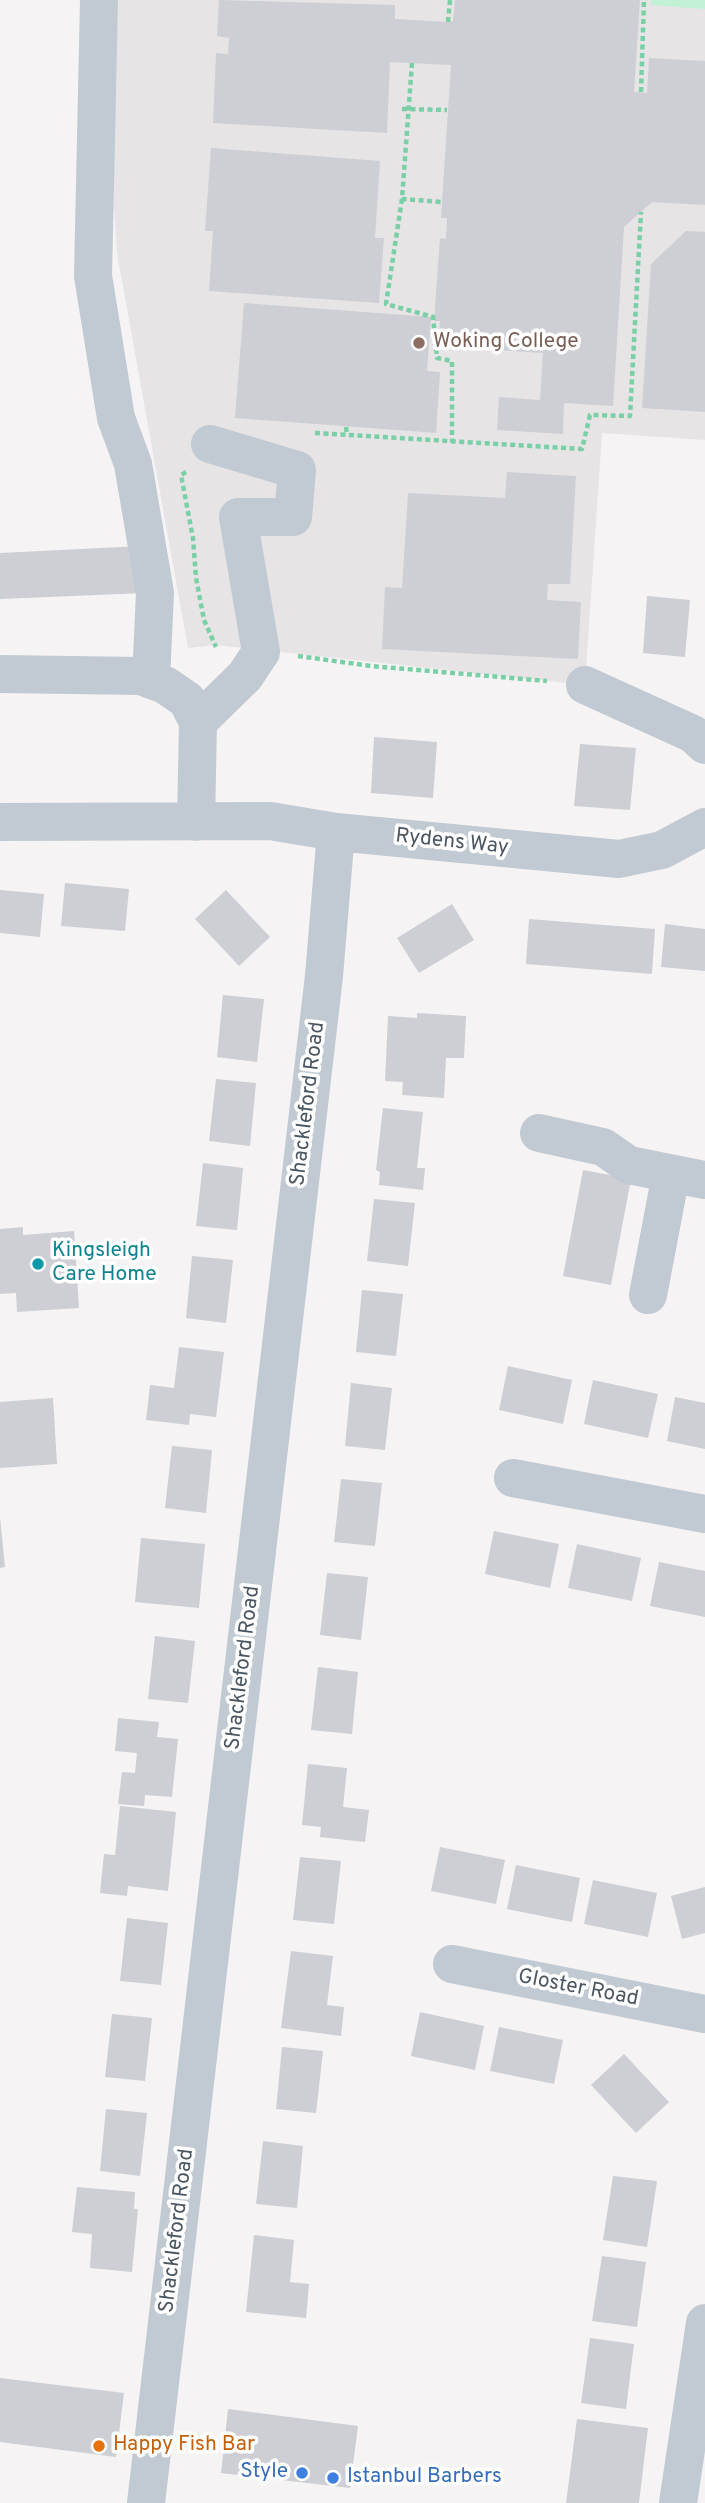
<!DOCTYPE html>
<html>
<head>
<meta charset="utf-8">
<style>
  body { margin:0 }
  canvas { display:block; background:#f5f3f3 }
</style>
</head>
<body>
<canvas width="705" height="2503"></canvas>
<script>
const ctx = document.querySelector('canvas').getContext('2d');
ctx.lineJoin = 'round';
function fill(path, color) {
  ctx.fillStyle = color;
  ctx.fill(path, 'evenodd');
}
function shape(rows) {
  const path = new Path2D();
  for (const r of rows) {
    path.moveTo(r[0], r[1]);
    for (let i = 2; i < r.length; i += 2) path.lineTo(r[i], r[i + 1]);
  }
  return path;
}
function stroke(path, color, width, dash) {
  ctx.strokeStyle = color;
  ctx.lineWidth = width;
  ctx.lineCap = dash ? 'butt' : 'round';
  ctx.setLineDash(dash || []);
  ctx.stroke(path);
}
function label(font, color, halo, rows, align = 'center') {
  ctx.font = font + ' Overpass,sans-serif';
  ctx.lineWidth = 7;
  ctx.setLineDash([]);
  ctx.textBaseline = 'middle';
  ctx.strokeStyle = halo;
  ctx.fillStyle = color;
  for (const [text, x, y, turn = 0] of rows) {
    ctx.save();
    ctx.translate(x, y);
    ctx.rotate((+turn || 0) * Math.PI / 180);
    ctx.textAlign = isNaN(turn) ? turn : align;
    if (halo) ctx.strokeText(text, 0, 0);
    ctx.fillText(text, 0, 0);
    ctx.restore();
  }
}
const education = shape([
  [109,0,705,0,705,440,602,433,585,685,216,645,188,648,117,253,109,130]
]);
const green = shape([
  [651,0,705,0,705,9,651,5]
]);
const building = shape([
  [219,0,395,5,395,19,448,22,453,21,455,0,640,0,634,92,647,93,649,58,705,61,705,205,652,202,624,227,613,406,564,403,563,434,497,430,499,397,540,400,543,353,438,346,440,321,434,321,440,238,446,239,447,218,441,218,451,65,390,62,387,133,213,123,216,53,228,54,229,38,217,36],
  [211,148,380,161,375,238,384,238,379,303,209,291,213,231,205,231],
  [686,231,705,232,705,412,642,408,651,264],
  [244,303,431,317,427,371,440,372,436,433,235,418],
  [507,472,576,476,570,584,548,584,547,600,581,602,578,659,382,649,385,587,402,588,408,493,505,498],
  [142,546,144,593,0,599,0,553],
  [647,596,690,600,685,657,643,653],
  [374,737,437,742,433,798,371,793],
  [580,744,636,748,630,810,574,806],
  [65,883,129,889,125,931,61,926],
  [0,890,44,894,40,937,0,933],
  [226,890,270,937,239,966,195,919],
  [452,904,474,940,419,973,397,938],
  [529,919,655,929,652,974,526,964],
  [665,924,705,929,705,971,661,967],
  [223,995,264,999,257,1062,217,1057],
  [417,1013,466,1016,464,1058,446,1058,444,1098,402,1095,403,1082,385,1081,388,1016,417,1018],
  [216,1079,256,1083,250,1146,209,1141],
  [383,1108,423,1112,417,1168,425,1168,423,1190,379,1185,380,1172,376,1170],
  [203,1163,243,1168,237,1230,196,1226],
  [583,1170,631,1179,611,1285,563,1276],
  [374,1199,415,1203,408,1266,367,1261],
  [23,1227,23,1235,74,1231,79,1308,17,1312,16,1293,0,1294,0,1229],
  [192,1256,233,1260,226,1323,186,1318],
  [362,1290,403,1294,396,1356,356,1352],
  [179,1347,224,1352,216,1417,190,1414,189,1425,146,1420,150,1385,174,1388],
  [508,1366,572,1380,563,1424,499,1410],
  [593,1380,658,1394,648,1438,584,1424],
  [351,1383,392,1388,385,1450,345,1446],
  [675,1397,705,1403,705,1449,667,1441],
  [53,1398,57,1464,0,1468,0,1402],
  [172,1446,212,1450,206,1513,165,1508],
  [341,1479,382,1483,375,1546,334,1542],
  [0,1517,5,1567,0,1568],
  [494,1531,559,1544,550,1588,485,1574],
  [141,1538,205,1544,199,1608,135,1602],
  [577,1544,641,1558,632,1601,568,1588],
  [659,1562,705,1571,705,1617,650,1606],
  [327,1573,368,1577,361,1640,320,1635],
  [155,1636,195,1641,188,1703,148,1699],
  [318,1667,358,1672,352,1734,311,1730],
  [118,1718,159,1722,157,1737,178,1739,172,1797,145,1795,144,1806,118,1804,122,1772,135,1773,137,1753,115,1751],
  [308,1764,347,1768,343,1807,369,1810,365,1842,320,1837,321,1827,302,1825],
  [120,1806,176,1812,168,1891,128,1886,127,1896,100,1893,104,1854,115,1855],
  [440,1847,505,1860,496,1904,431,1891],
  [300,1857,341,1861,334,1924,293,1920],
  [516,1865,580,1878,572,1922,507,1909],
  [593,1880,657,1893,648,1937,584,1924],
  [705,1887,705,1933,682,1939,671,1896],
  [127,1918,168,1923,161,1985,120,1981],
  [291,1951,333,1956,327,2005,344,2007,341,2036,281,2028],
  [420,2012,484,2026,475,2070,411,2056],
  [112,2014,152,2018,145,2081,105,2077],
  [499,2027,563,2040,554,2084,490,2071],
  [282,2047,323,2051,316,2113,276,2109],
  [624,2054,669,2102,636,2133,591,2085],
  [106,2109,147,2113,140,2176,100,2171],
  [263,2141,303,2146,297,2208,256,2204],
  [613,2176,657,2181,647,2247,603,2240],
  [77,2187,135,2192,134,2209,138,2209,132,2272,90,2268,92,2234,72,2232],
  [254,2235,294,2240,290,2282,309,2284,306,2318,246,2312],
  [602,2256,646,2262,637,2327,592,2321],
  [590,2338,634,2344,626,2409,581,2403],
  [0,2378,124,2393,116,2457,0,2442],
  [228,2409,358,2426,350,2488,221,2473],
  [577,2419,648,2428,639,2503,566,2503]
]);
const path = shape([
  [448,22,450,0],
  [412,63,402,199,442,202],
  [641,92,644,0],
  [402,109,447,110],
  [402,199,386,304,433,317,437,358,452,361,452,442],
  [346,427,347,435],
  [315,433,582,449,590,415,630,416,641,212],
  [186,472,181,475,193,538,196,578,204,620,216,647],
  [298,656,371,666,547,681]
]);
const minor = shape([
  [99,0,93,276,116,418,133,464,155,593,151,680],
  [0,674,141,676,165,685,187,700,198,722,196,822],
  [585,685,693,734,705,745],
  [198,722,245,676,261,652,238,517,293,517,297,470,210,444],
  [0,822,270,821,336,832,619,859,662,850,705,827],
  [539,1133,603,1147,629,1165,705,1180],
  [648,1295,671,1174],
  [513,1478,705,1514],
  [452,1964,705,2014],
  [146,2503,324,976,336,832],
  [678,2503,705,2323]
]);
const markers = [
  [419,343,7,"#8d6e63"],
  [38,1264,7,"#0f9aa8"],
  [99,2446,7,"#e8710a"],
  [302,2473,7,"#3f7fe0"],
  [333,2478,7,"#3f7fe0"]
];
const educationNames = [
  ["Woking College",433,343]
];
const streetNames = [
  ["Rydens Way",452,843,6],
  ["Shackleford Road",309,1104,-83],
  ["Shackleford Road",244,1668,-83],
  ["Gloster Road",578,1989,11],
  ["Shackleford Road",178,2231,-83]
];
const cultureNames = [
  ["Kingsleigh",52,1252],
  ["Care Home",52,1276]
];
const foodNames = [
  ["Happy Fish Bar",113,2446]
];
const shopNames = [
  ["Style",288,2473],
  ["Istanbul Barbers",347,2478,"left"]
];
fill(education, '#e6e4e5');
fill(green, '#c3f1d5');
fill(building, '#cdcfd5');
stroke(path, '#7ad0a6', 4.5, [5, 3.5]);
stroke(minor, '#c1cad2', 38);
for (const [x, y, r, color] of markers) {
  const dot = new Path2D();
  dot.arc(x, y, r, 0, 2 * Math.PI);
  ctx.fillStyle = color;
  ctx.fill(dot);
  stroke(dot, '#fff', 2.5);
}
label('21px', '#785e54', '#fff', educationNames, 'left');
label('21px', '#4a5661', '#fff', streetNames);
label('21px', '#0d838f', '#fff', cultureNames, 'left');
label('21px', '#c56008', '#fff', foodNames, 'left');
label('21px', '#366cbe', '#fff', shopNames, 'right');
</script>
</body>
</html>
